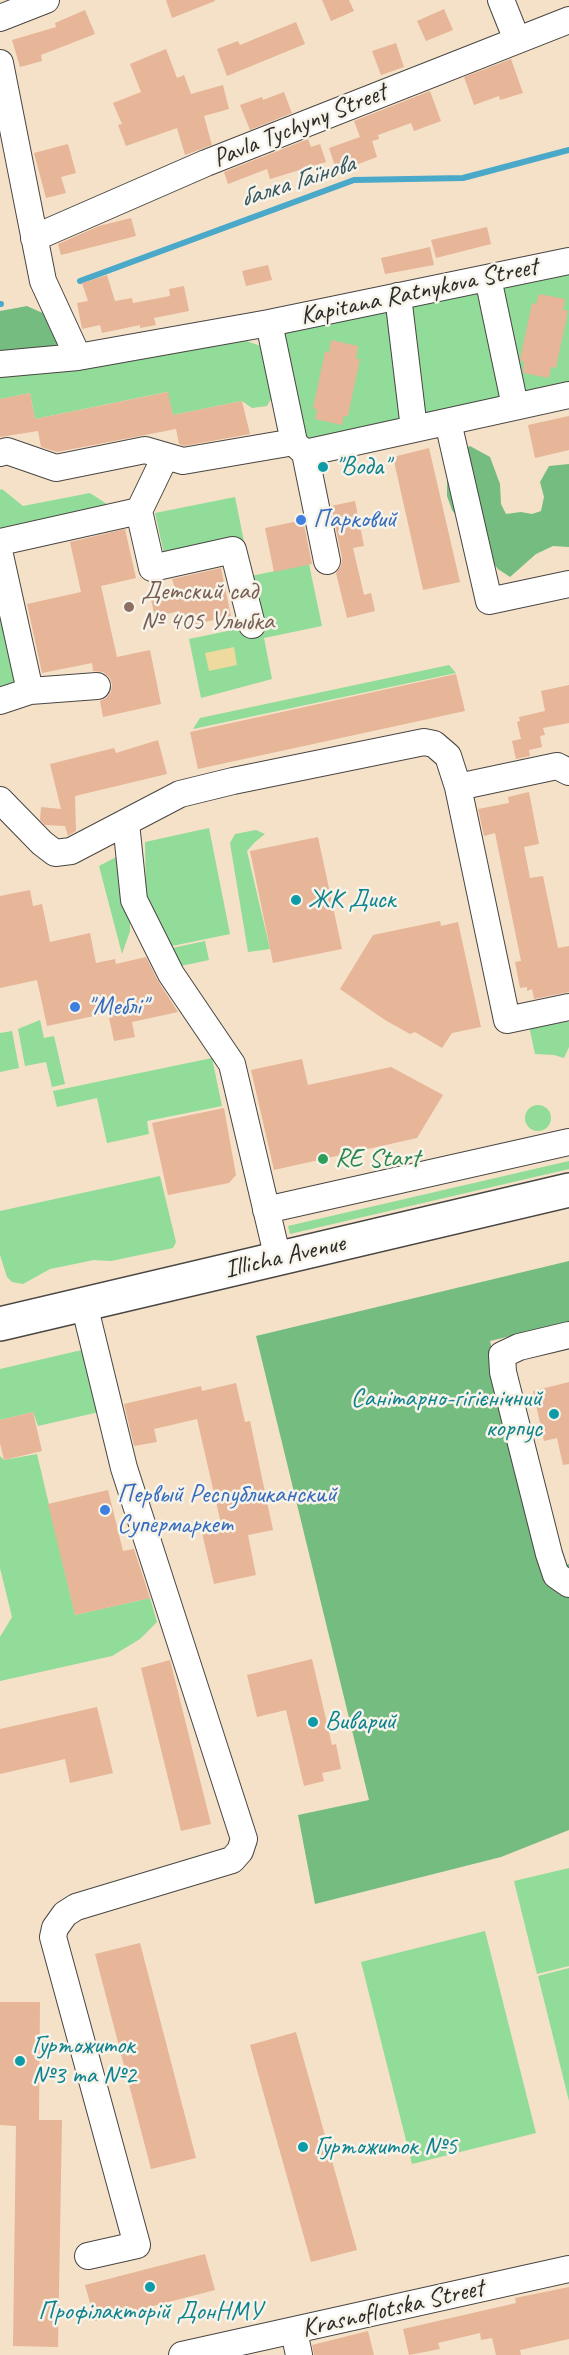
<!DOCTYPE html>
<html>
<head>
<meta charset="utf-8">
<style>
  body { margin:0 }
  canvas { display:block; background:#f4e1c8 }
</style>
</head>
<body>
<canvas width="569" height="2355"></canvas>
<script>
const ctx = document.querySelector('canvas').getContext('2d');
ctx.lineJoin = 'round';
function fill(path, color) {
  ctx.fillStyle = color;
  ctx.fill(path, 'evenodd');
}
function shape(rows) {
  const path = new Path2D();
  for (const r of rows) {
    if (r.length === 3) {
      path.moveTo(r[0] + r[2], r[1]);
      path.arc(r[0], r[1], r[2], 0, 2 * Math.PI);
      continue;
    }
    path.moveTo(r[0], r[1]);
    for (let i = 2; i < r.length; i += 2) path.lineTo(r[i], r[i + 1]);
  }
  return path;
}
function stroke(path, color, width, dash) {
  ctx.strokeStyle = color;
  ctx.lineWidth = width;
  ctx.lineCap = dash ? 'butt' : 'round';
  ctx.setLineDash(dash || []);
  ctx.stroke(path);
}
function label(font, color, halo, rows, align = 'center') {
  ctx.font = font + ' Caveat,sans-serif';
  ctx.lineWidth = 5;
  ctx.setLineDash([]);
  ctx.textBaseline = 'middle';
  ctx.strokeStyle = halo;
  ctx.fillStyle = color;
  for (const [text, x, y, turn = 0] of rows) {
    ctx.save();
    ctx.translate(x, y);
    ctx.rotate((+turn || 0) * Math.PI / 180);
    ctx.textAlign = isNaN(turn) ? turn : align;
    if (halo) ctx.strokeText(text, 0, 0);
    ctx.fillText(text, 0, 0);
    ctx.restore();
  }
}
const green = shape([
  [569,271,569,388,524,395,499,287],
  [478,290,508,397,419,421,407,307],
  [389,311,406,420,307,444,284,335,286,333],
  [246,341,261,346,274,394,267,406,252,408,242,401,173,415,167,392,35,419,30,393,0,399,0,377,71,370],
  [2,489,23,506,90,493,113,508,0,533,0,490],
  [235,497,251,576,309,564,322,626,264,638,272,679,201,698,189,639,247,627,230,545,165,558,155,513],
  [0,614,16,688,0,694],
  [449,665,456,673,193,729,200,718],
  [209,828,230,934,167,947,146,898,145,842],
  [256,830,265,834,255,842,247,851,270,949,248,952,230,843,235,834],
  [120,855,130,919,130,931,122,954,99,866],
  [205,941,209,960,176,967,168,949],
  [40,1020,44,1038,54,1036,65,1084,52,1087,46,1062,25,1066,18,1029],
  [564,1020,569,1022,569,1047,564,1058,554,1055,535,1054,529,1026],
  [12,1031,19,1068,0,1072,0,1033],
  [212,1058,222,1106,147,1121,149,1134,107,1143,97,1098,57,1107,53,1091],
  [538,1118,13],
  [569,1161,569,1169,290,1234,288,1226],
  [160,1176,176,1242,173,1248,111,1261,94,1260,50,1269,23,1284,12,1282,7,1277,0,1255,0,1211],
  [86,1349,99,1412,38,1426,33,1412,0,1420,0,1369],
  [37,1454,75,1615,150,1598,157,1622,140,1639,112,1656,0,1681,0,1637,12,1617,0,1568,0,1456,4,1460],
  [569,1868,569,1966,537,1974,514,1881],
  [485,1931,536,2133,412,2164,361,1962],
  [569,1968,569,2101,538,1976]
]);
const forest = shape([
  [27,306,47,315,62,345,58,350,0,355,0,311],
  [470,446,490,457,500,484,501,504,506,514,521,512,532,514,541,511,544,497,540,482,549,466,569,464,569,547,553,546,536,554,510,577,498,569,452,510,447,496,447,476,459,452],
  [569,1261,569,1322,490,1341,544,1569,569,1564,569,1830,501,1857,315,1904,298,1815,369,1800,256,1336]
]);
const sand = shape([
  [234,647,237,665,209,671,205,653]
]);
const stream = shape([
  [80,281,354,180,463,178,569,150],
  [0,304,1,304]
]);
const building = shape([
  [166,0,215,0,215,1,172,18],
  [322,0,349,0,354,11,331,21],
  [444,9,453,30,426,41,417,21],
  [85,10,95,34,41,55,42,61,20,67,12,40,56,27,55,23],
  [296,22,305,44,227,76,217,49,238,41,240,45],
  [396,43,404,67,381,75,372,51],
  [166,49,177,78,184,75,191,94,223,85,229,109,204,116,212,145,185,155,177,128,126,146,118,125,122,124,113,103,141,92,130,64],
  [511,59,523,93,500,100,499,96,474,105,464,77],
  [430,91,441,121,414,131,411,123,378,135,379,139,372,141,377,157,337,172,329,148,360,137,354,121],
  [284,92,292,113,250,130,240,105,262,97,263,100],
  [308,139,311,147,320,144,326,162,270,179,267,169,228,184,224,172],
  [68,144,76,173,61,177,66,193,46,198,34,153],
  [131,218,136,236,61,255,58,244,99,226],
  [487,227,491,244,436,258,431,240],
  [430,247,434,265,385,274,381,258],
  [268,265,272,280,246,286,242,271],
  [107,275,115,301,132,298,133,303,170,296,169,289,184,286,189,311,154,318,156,325,140,328,140,325,102,333,100,325,82,329,77,303,88,301,82,283],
  [539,294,565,299,563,310,568,311,556,368,551,367,549,378,523,373,524,362,521,361,520,359,532,303,536,304],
  [331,340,358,346,356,359,360,359,348,416,344,416,342,425,315,419,317,410,313,408,325,352,329,352],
  [168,392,173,415,242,401,250,434,184,446,179,444,176,429,57,452,41,447,38,431,0,437,0,399,30,393,35,419],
  [569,416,569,450,535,458,528,425],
  [429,448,460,582,423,590,393,457],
  [355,501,364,546,353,548,364,595,371,593,375,611,347,618,336,573,341,566,342,558,331,506],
  [303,520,312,564,274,572,265,528],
  [125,529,136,578,101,586,117,657,150,650,161,704,103,717,100,701,106,698,111,692,112,685,110,678,103,672,93,671,92,663,42,673,27,604,81,592,70,542],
  [221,568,231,616,183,627,179,611,155,617,150,595,175,589,172,579],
  [456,674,465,711,198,769,190,732],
  [569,685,569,723,543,728,545,735,540,736,542,747,529,750,530,756,516,759,512,741,521,739,517,722,520,721,519,717,545,711,541,691],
  [158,740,167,774,75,796,76,831,68,836,65,826,45,825,40,820,41,807,61,809,50,764,114,748,116,753],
  [529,792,539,844,524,847,530,878,543,876,558,948,569,946,569,992,534,999,532,989,527,991,527,987,520,988,515,962,521,961,495,833,484,836,478,809,509,803,508,797],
  [318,837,342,949,273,963,250,851],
  [30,890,33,906,42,904,50,942,90,933,96,963,115,959,116,964,146,957,158,981,178,1012,132,1022,135,1037,114,1041,108,1013,47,1026,37,980,0,988,0,896],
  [440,921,441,926,458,922,481,1027,452,1033,442,1048,415,1032,410,1034,385,1020,340,989,373,935],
  [302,1059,308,1085,391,1067,443,1095,417,1138,274,1170,251,1070],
  [224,1108,236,1175,229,1183,168,1195,152,1123],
  [569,1382,569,1464,563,1465,557,1438,544,1441,533,1391],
  [236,1383,245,1422,250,1421,273,1530,248,1535,256,1575,214,1584,202,1533,222,1528,197,1419,154,1429,157,1442,134,1446,124,1404,201,1386,202,1391],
  [33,1412,42,1451,4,1460,0,1443,0,1420],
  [108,1490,123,1551,134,1549,150,1598,75,1615,48,1504],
  [312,1659,332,1745,336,1744,341,1769,322,1773,324,1781,304,1786,286,1710,257,1717,247,1675],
  [170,1660,211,1824,181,1831,141,1668],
  [97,1707,113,1773,70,1783,65,1759,0,1774,0,1729],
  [140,1943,196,2158,151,2169,95,1954],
  [0,2002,40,2002,39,2120,62,2120,58,2347,13,2346,16,2126,0,2125],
  [296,2032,357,2250,311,2262,250,2045],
  [205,2254,215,2290,95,2321,85,2285],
  [569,2287,569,2339,520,2350,521,2355,496,2355,492,2338,481,2340,480,2333,438,2343,440,2349,409,2355,403,2329,516,2303,515,2298],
  [368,2331,374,2355,314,2355,312,2345]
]);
const minor = shape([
  [501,0,517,40],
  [0,18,46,0],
  [0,63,43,281,78,357],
  [34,238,206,163,569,20],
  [488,278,515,406],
  [398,296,414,429],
  [0,364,78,357,269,323,569,261],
  [448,422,489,601,569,584],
  [294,443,305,453,327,561],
  [0,453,7,451,56,468,145,450,183,461,294,442,269,323],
  [305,453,569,395],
  [165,457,139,511,152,568,233,550,252,625],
  [0,542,139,511],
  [0,555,30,691],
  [0,701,30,691,97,686],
  [458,787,557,766,569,772],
  [0,800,42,843,55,853,71,851,180,794,233,781,424,742,434,744,448,756,458,787,507,1020,569,1007],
  [126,823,134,900,171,974,232,1064,278,1259],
  [266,1210,569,1142],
  [84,1304,124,1468,244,1839,240,1851,232,1860,76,1907,65,1914,55,1928,53,1937,137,2245,88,2256],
  [569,1335,519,1347,502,1355,503,1372,549,1554,556,1575,569,1584],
  [294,2331,299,2355],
  [182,2355,569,2269]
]);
const major = shape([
  [0,1324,569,1190]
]);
const markers = [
  [323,467,6,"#0f9aa8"],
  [301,520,6,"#3f7fe0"],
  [129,607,6,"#8d6e63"],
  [296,900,6,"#0f9aa8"],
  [75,1007,6,"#3f7fe0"],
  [323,1159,6,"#2e9e5b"],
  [554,1414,6,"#0f9aa8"],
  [105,1510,6,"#3f7fe0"],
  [313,1722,6,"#0f9aa8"],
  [20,2061,6,"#0f9aa8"],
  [303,2147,6,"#0f9aa8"],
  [150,2287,6,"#0f9aa8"]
];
const streetNames = [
  ["Pavla Tychyny Street",300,126,-22],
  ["Kapitana Ratnykova Street",419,292,-12],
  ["Illicha Avenue",285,1257,-13],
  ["Krasnoflotska Street",393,2309,-13]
];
const cultureNames = [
  ["\"Вода\"",335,467],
  ["ЖК Диск",308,900],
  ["Санітарно-гігієнічний",542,1399,"right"],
  ["корпус",542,1429,"right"],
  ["Виварий",325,1722],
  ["Гуртожиток",32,2046],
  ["№3 та №2",32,2076],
  ["Гуртожиток №5",315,2147],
  ["Профілакторій ДонНМУ",150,2312,"center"]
];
const shopNames = [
  ["Парковий",313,520],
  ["\"Меблі\"",87,1007],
  ["Первый Республиканский",117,1495],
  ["Супермаркет",117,1525]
];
const educationNames = [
  ["Детский сад",141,592],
  ["№ 405 Улыбка",141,622]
];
const leisureNames = [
  ["RE Start",335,1159]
];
const waterNames = [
  ["балка Гаїнова",297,182,-18]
];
fill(green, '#90dc98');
fill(forest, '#74bc80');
fill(sand, '#eeda9e');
stroke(stream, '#4aa8c9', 6);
fill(building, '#e7b597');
stroke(minor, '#494643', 28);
stroke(major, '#494643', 36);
stroke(minor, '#fff', 26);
stroke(major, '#fff', 33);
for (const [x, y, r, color] of markers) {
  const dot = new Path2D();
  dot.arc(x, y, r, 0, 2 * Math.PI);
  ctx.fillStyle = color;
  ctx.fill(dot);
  stroke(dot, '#f7f3e8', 2);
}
label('26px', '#2b2b2b', '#f7f3e8', streetNames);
label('26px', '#0d838f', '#f7f3e8', cultureNames, 'left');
label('26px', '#366cbe', '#f7f3e8', shopNames, 'left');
label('26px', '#785e54', '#f7f3e8', educationNames, 'left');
label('26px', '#27864d', '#f7f3e8', leisureNames, 'left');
label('italic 27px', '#365762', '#f7f3e8', waterNames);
</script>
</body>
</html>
